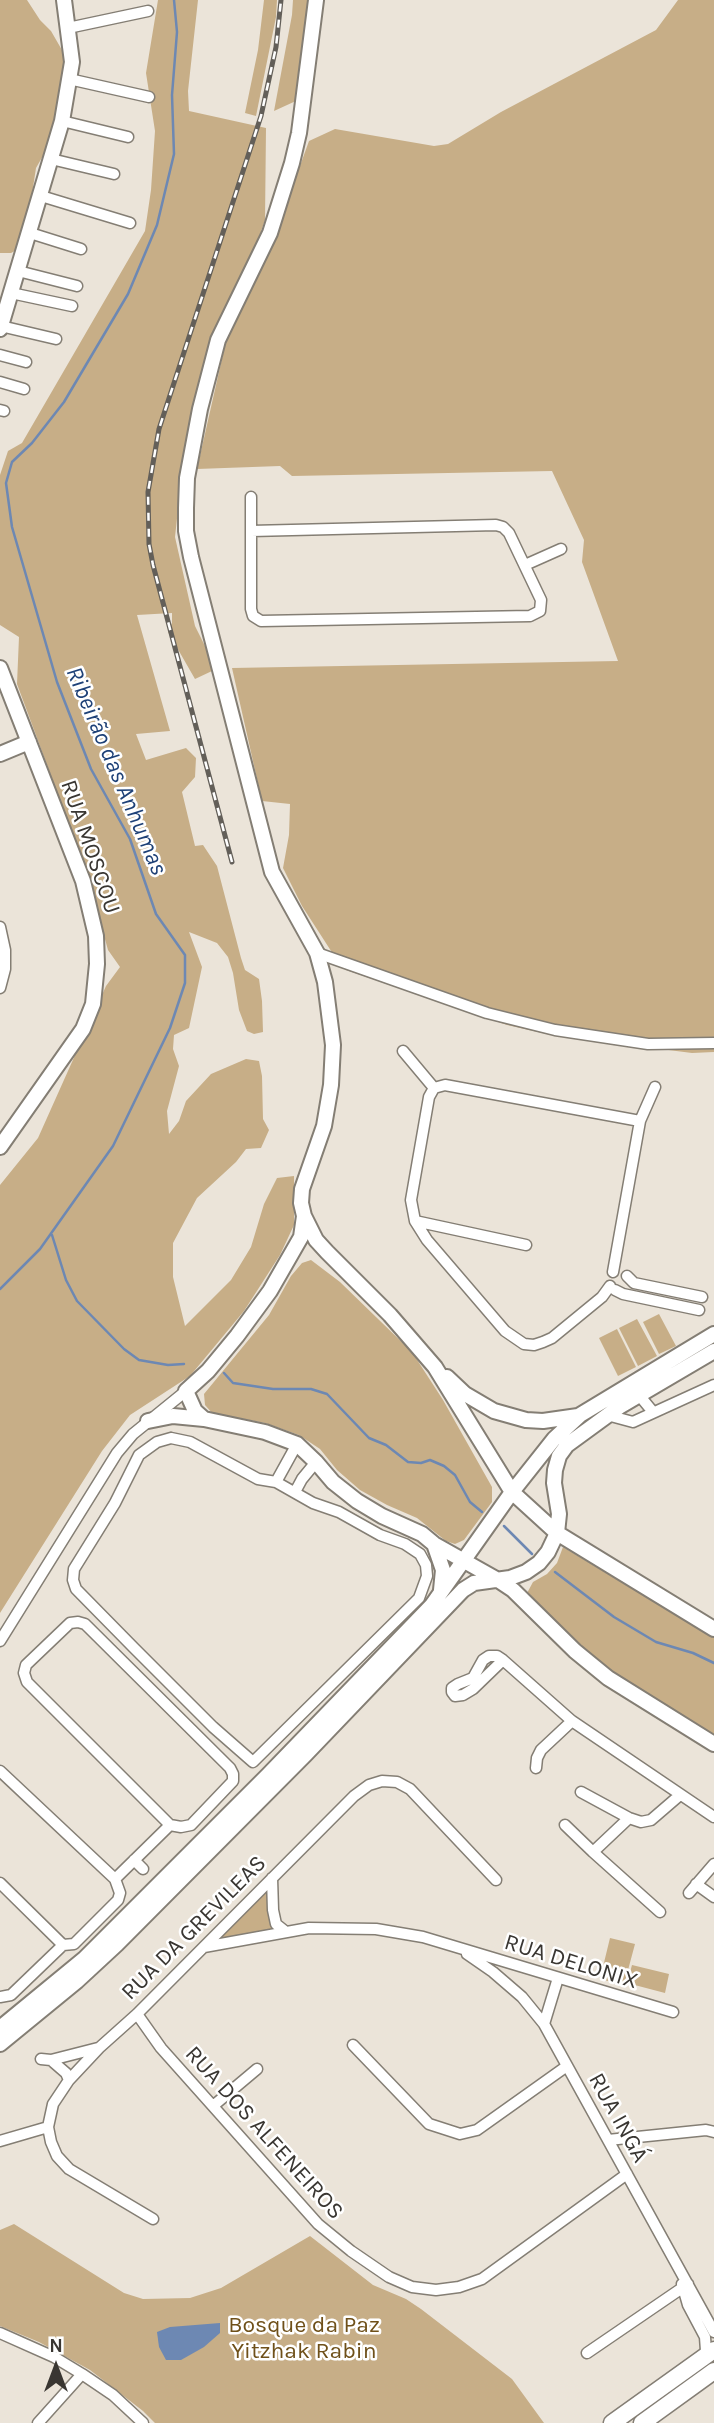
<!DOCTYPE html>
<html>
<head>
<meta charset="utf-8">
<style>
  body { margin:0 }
  #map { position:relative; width:714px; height:2423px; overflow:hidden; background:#ebe4d9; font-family:Karla,sans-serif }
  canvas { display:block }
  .north { position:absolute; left:21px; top:2332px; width:70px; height:70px; -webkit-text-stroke:5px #fff; paint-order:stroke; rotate:0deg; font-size:19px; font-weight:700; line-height:28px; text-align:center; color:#393632 }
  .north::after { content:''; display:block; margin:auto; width:24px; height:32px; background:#393632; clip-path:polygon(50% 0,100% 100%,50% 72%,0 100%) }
</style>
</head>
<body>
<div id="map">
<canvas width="714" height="2423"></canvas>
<div class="north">N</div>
</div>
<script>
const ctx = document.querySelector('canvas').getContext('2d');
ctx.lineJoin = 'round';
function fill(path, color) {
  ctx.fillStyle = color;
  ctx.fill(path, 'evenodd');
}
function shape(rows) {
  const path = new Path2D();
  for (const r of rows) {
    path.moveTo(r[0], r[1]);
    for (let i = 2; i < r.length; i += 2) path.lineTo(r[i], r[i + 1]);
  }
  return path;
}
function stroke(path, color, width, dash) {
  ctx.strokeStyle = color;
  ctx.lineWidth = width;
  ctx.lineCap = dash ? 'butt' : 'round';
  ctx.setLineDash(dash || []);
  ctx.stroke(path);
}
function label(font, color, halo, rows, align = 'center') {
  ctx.font = font + ' Karla,sans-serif';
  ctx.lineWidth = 5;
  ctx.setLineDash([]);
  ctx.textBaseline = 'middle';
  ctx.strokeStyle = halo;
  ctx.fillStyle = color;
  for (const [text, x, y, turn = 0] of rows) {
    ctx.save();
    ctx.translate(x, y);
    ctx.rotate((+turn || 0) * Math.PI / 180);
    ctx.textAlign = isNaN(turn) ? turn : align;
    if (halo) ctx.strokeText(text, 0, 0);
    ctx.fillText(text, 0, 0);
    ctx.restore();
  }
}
const green = shape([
  [0,0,27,0,40,20,51,31,66,57,65,98,52,140,36,168,24,246,11,253,0,253],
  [158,0,198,0,188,91,189,111,266,128,265,220,252,257,214,336,184,454,175,537,195,626,211,658,212,671,195,679,168,632,172,623,172,613,137,615,170,731,136,734,146,760,186,748,196,758,195,777,182,792,195,846,203,845,217,866,241,958,245,970,259,979,262,1001,263,1032,254,1034,247,1031,239,1010,233,973,228,957,217,943,189,932,202,967,189,1028,174,1035,173,1049,179,1066,167,1111,169,1134,179,1121,186,1101,211,1074,246,1059,259,1061,262,1076,263,1119,269,1130,261,1148,246,1149,236,1162,197,1198,173,1243,173,1277,185,1326,231,1280,251,1247,264,1204,277,1178,294,1176,294,1225,280,1255,244,1311,190,1376,130,1415,102,1451,0,1613,0,1185,38,1138,106,986,120,967,108,950,86,870,17,684,19,637,0,625,0,475,8,451,22,443,145,231,151,190,155,131,146,73],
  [264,0,277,0,276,17,256,116,245,113,258,50],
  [293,0,310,0,298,100,274,111,292,15],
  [678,0,714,0,714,1052,692,1053,551,1035,507,1025,346,970,333,954,302,906,283,868,289,835,290,804,262,801,232,668,618,661,582,562,584,540,552,471,292,476,280,466,197,469,226,341,280,221,309,141,335,129,434,146,448,144,501,112,656,30],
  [311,1260,340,1282,412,1352,443,1400,492,1487,492,1502,464,1540,455,1544,446,1541,417,1518,387,1505,360,1490,337,1470,320,1449,299,1435,265,1423,212,1413,205,1405,204,1394,269,1315,291,1276,302,1263],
  [659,1314,676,1346,659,1354,643,1322],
  [637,1319,657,1356,638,1366,619,1328],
  [617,1329,636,1367,618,1376,599,1338],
  [563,1547,714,1638,714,1736,636,1691,587,1652,526,1595,533,1582,547,1574,557,1563],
  [270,1885,279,1930,212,1943],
  [610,1938,635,1944,624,1985,600,1979],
  [632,1965,669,1974,665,1993,627,1983],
  [14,2224,124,2293,143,2299,190,2298,221,2288,310,2236,373,2285,406,2299,421,2309,512,2379,544,2423,155,2423,143,2411,90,2370,39,2342,0,2326,0,2230]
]);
const water = shape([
  [220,2323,220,2333,204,2347,181,2360,166,2360,159,2347,157,2332,170,2327]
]);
const stream = shape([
  [52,1235,66,1280,77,1301,124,1349,139,1360,168,1365,184,1364],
  [0,1289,40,1249,113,1146,170,1028,185,983,185,955,156,914,130,839,91,769,57,682,12,527,6,483,12,462,32,443,64,402,128,294,157,225,174,154,172,95,177,32,174,0],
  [224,1373,233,1383,273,1389,311,1389,327,1394,369,1438,386,1445,408,1462,421,1463,430,1460,444,1466,455,1475,470,1502,482,1512],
  [504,1526,532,1554],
  [555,1572,614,1617,656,1642,693,1653,714,1663]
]);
const street = shape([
  [68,28,148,11],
  [69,79,149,97],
  [62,121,128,137],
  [51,159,114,174],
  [41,196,130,223],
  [30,233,81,249],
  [18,271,77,286],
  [11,293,72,306],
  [1,326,56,339],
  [0,355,26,362],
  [0,382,24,389],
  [0,410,4,411],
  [251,497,251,609,253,616,261,621,530,616,540,611,541,600,509,533,503,527,496,525,251,531],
  [525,565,561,549],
  [0,927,5,950,5,969,0,988],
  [317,953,487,1013,555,1030,648,1044,714,1043],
  [403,1051,434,1088],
  [640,1121,655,1087],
  [415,1221,526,1245],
  [627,1276,634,1283,702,1297],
  [610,1286,602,1297,552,1338,543,1342,534,1345,524,1344,505,1331,427,1240,415,1221,411,1200,429,1097,434,1088,445,1085,640,1121,613,1272],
  [615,1290,623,1294,699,1310],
  [639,1395,653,1412],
  [607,1415,633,1422,714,1385],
  [171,1438,190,1442,258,1479,276,1482,313,1503,339,1512,380,1535,405,1544,420,1554,426,1565,427,1576,419,1598,253,1762,213,1727,134,1648,76,1589,73,1580,74,1569,115,1503,139,1455,157,1442,171,1438],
  [276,1482,297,1444],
  [295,1492,302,1479,316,1462],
  [78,1622,85,1624,230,1768,233,1774,233,1781,191,1825,181,1827,170,1825,27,1682,24,1673,26,1665,70,1623,78,1622],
  [0,1641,117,1453,133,1434,186,1391],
  [503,1660,473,1689,463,1695,455,1696,452,1692,452,1688,458,1684,473,1678,483,1660,489,1656,497,1656,503,1660,572,1721,714,1817],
  [536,1768,537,1758,541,1750,572,1721],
  [0,1771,115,1879,120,1893,118,1900,74,1944,63,1945,0,1883],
  [581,1792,629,1818,641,1822,651,1820,680,1795],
  [629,1818,593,1852,660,1912],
  [565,1825,593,1852],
  [134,1860,143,1869],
  [272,1878,273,1910,276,1924,286,1932],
  [115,1879,170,1825],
  [696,1884,714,1897],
  [689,1893,714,1864],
  [204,1947,309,1928,376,1929,423,1937,673,2012],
  [467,1954,493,1972,522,1997,544,2024,714,2332],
  [0,1997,11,1995,63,1945],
  [137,2014,161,2048,318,2224,351,2251,389,2277,412,2287,436,2290,459,2287,482,2279,627,2174],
  [544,2024,558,1978],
  [353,2045,429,2124,460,2134,477,2130,567,2066],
  [41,2059,51,2060,98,2048],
  [51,2060,66,2073,69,2080],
  [213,2106,257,2069],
  [608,2140,706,2130,714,2132],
  [0,2141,48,2127],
  [153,2219,69,2169,57,2156,51,2142,48,2127,53,2104,69,2080,99,2048,137,2014,354,1796,369,1785,382,1781,397,1782,410,1789,496,1880],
  [682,2284,688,2305,705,2337,706,2351,704,2357],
  [0,2333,54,2357,82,2374,113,2395,143,2423],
  [587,2353,688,2284],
  [38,2423,82,2374]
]);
const secondary = shape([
  [316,0,299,133,292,163,270,233,218,340,200,409,187,478,186,508,186,531,191,557,272,872,317,953,325,982,333,1045,331,1085,324,1126,302,1189,301,1203,304,1216,316,1240,327,1252,390,1315,435,1367,512,1492,557,1533,714,1629],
  [0,329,62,121,72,62,64,0],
  [0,668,83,881,96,936,97,964,93,1004,83,1029,0,1147],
  [0,754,29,742],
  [304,1216,301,1237,270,1291,237,1336,208,1371,186,1391,195,1411,204,1419,265,1432,297,1444,316,1462,333,1482,357,1501,382,1516,422,1534,434,1544,498,1580,513,1590,575,1651,608,1678,714,1744],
  [447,1377,465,1394,494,1411,526,1420,543,1421,578,1416],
  [148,1421,173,1416,204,1419],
  [434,1544,443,1570,441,1590],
  [0,2028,84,1959,268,1775,432,1605,512,1492,554,1439,580,1415,714,1334],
  [0,2044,77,1981,117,1944,305,1755,463,1590,474,1583,510,1578,526,1572,539,1563,548,1552,557,1533,559,1514,554,1483,555,1470,559,1456,567,1445,619,1407,714,1351]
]);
const primary = shape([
  [612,2423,714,2350],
  [642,2423,714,2371]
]);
const rail = shape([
  [232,862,153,565,149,544,148,492,159,429,261,116,276,47,281,0]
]);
const streetNames = [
  ["RUA MOSCOU",90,847,71],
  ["RUA DA GREVILEAS",194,1928,-45],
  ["RUA DELONIX",571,1962,17],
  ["RUA INGÁ",618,2118,61],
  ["RUA DOS ALFENEIROS",264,2133,48]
];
const parkNames = [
  ["Bosque da Paz",304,2325],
  ["Yitzhak Rabin",304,2351]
];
const waterNames = [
  ["Ribeirão das Anhumas",116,771,67]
];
fill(green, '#c7ae87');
fill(water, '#6d88b3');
stroke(stream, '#6d88b3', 2.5);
stroke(street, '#847e74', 13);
stroke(secondary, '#847e74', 18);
stroke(primary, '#847e74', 19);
stroke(street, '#fff', 10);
stroke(secondary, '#fff', 14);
stroke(primary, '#fff', 16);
stroke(rail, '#635f59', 5);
stroke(rail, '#fff', 2.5, [8]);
label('23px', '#393632', '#fff', streetNames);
label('23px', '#6f5019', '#fff', parkNames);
label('italic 24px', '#1e4177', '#fff', waterNames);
</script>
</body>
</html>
